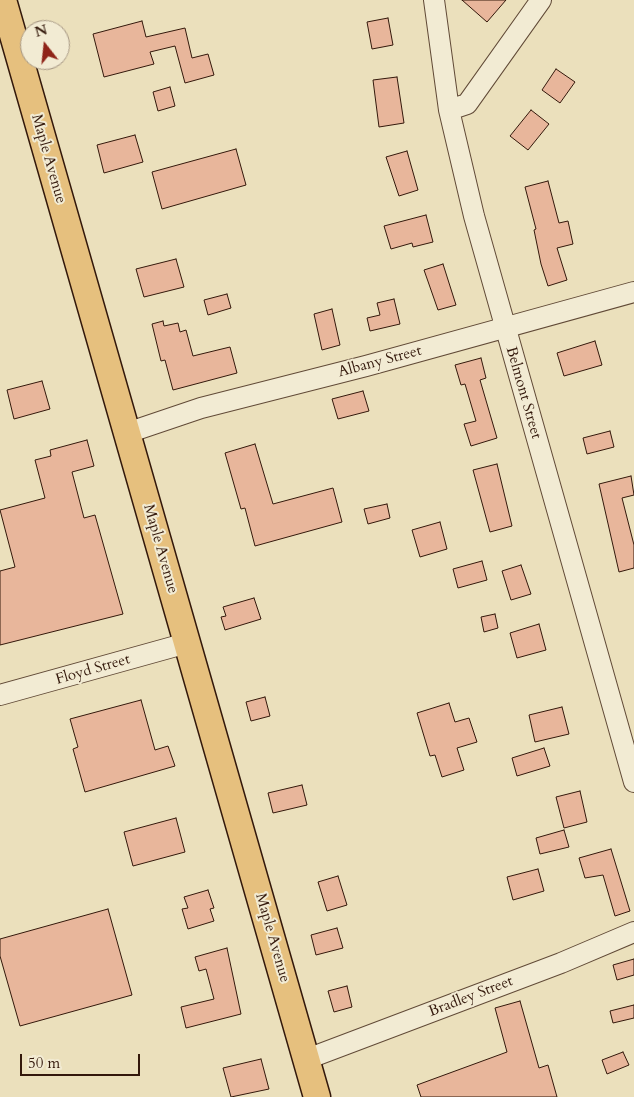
<!DOCTYPE html>
<html>
<head>
<meta charset="utf-8">
<style>
  body { margin:0 }
  #map { position:relative; width:634px; height:1097px; overflow:hidden; background:#ebe0bc; font-family:Cardo,serif }
  canvas { display:block }
  .north { position:absolute; left:20px; top:20px; width:50px; height:50px; box-sizing:border-box; background:#f2ebd3; border:1px solid #a69783; border-radius:50%; rotate:344deg; font-size:14px; font-weight:700; line-height:20px; text-align:center; color:#33180b }
  .north::after { content:''; display:block; margin:auto; width:18px; height:22px; background:#8f2418; clip-path:polygon(50% 0,100% 100%,50% 72%,0 100%) }
  .scale { position:absolute; left:20px; top:1054px; width:120px; height:22px; box-sizing:border-box; border:2px solid #33180b; border-top:0; padding-left:6px; font-size:15px; line-height:18px; white-space:nowrap; color:#33180b; -webkit-text-stroke:4px #f2ebd3; paint-order:stroke }
</style>
</head>
<body>
<div id="map">
<canvas width="634" height="1097"></canvas>
<div class="north">N</div>
<div class="scale">50 m</div>
</div>
<script>
const ctx = document.querySelector('canvas').getContext('2d');
ctx.lineJoin = 'round';
function fill(path, color) {
  ctx.fillStyle = color;
  ctx.fill(path, 'evenodd');
}
function shape(rows) {
  const path = new Path2D();
  for (const r of rows) {
    path.moveTo(r[0], r[1]);
    for (let i = 2; i < r.length; i += 2) path.lineTo(r[i], r[i + 1]);
  }
  return path;
}
function stroke(path, color, width, dash) {
  ctx.strokeStyle = color;
  ctx.lineWidth = width;
  ctx.lineCap = dash ? 'butt' : 'round';
  ctx.setLineDash(dash || []);
  ctx.stroke(path);
}
function label(font, color, halo, rows, align = 'center') {
  ctx.font = font + ' Cardo,serif';
  ctx.lineWidth = 4;
  ctx.setLineDash([]);
  ctx.textBaseline = 'middle';
  ctx.strokeStyle = halo;
  ctx.fillStyle = color;
  for (const [text, x, y, turn = 0] of rows) {
    ctx.save();
    ctx.translate(x, y);
    ctx.rotate((+turn || 0) * Math.PI / 180);
    ctx.textAlign = isNaN(turn) ? turn : align;
    if (halo) ctx.strokeText(text, 0, 0);
    ctx.fillText(text, 0, 0);
    ctx.restore();
  }
}
const building = shape([
  [462,0,506,0,487,22,462,0],
  [388,18,393,45,372,49,367,22,388,18],
  [142,21,146,37,185,28,192,58,208,54,214,75,185,83,175,46,150,52,154,64,104,77,93,34,142,21],
  [556,69,575,82,560,103,542,90,556,69],
  [397,77,404,123,379,127,373,80,397,77],
  [170,87,175,106,158,111,153,92,170,87],
  [531,110,549,124,528,150,510,136,531,110],
  [135,135,143,162,104,173,97,145,135,135],
  [236,149,246,185,162,209,152,172,236,149],
  [407,151,418,190,399,196,386,157,407,151],
  [548,181,559,223,568,221,573,244,557,248,567,280,548,286,541,264,534,230,536,229,525,187,548,181],
  [426,215,433,242,413,247,412,243,391,249,384,226,426,215],
  [176,259,184,287,144,297,136,269,176,259],
  [443,264,456,305,438,310,424,270,443,264],
  [227,294,231,308,208,315,204,300,227,294],
  [394,299,400,324,370,331,367,318,380,315,377,303,394,299],
  [332,309,340,345,322,350,314,314,332,309],
  [163,321,164,326,178,323,180,332,186,330,193,356,230,347,237,373,173,390,165,360,161,361,152,324,163,321],
  [595,341,602,365,564,376,557,353,595,341],
  [481,358,486,378,480,380,497,438,471,446,464,424,476,421,465,384,461,385,455,365,481,358],
  [42,381,50,409,14,419,7,390,42,381],
  [363,391,369,411,338,419,332,399,363,391],
  [610,431,614,447,587,454,583,438,610,431],
  [87,440,94,466,72,472,84,518,95,515,123,614,0,645,0,571,15,567,0,510,45,498,35,460,51,456,50,450,87,440],
  [255,444,273,504,333,488,342,522,255,546,245,508,241,509,225,453,255,444],
  [497,464,512,526,490,532,473,470,497,464],
  [631,476,634,495,622,498,634,545,634,568,619,572,599,484,631,476],
  [387,504,390,518,368,524,364,509,387,504],
  [440,522,447,549,420,557,412,530,440,522],
  [482,561,487,580,458,588,453,569,482,561],
  [521,565,531,594,511,600,502,571,521,565],
  [254,598,261,619,225,630,221,617,226,616,223,607,254,598],
  [495,614,498,628,484,632,481,617,495,614],
  [539,624,546,650,517,658,510,633,539,624],
  [265,697,270,716,251,721,246,702,265,697],
  [141,700,155,750,168,746,175,766,85,792,73,749,78,747,70,719,141,700],
  [449,703,455,722,469,718,477,742,457,748,464,770,442,777,435,755,430,756,417,713,449,703],
  [562,707,569,734,535,742,529,715,562,707],
  [544,748,550,766,517,776,512,758,544,748],
  [302,785,307,805,273,813,268,793,302,785],
  [580,791,587,822,564,828,556,797,580,791],
  [176,818,185,852,133,866,124,832,176,818],
  [564,830,569,847,540,854,536,838,564,830],
  [611,849,630,911,615,916,603,875,585,878,579,858,611,849],
  [538,869,544,891,513,900,507,877,538,869],
  [338,876,347,905,327,911,318,882,338,876],
  [208,890,214,908,210,909,214,921,188,929,182,909,188,908,184,897,208,890],
  [108,909,132,995,20,1026,0,956,0,939,108,909],
  [337,928,343,948,316,955,311,935,337,928],
  [227,948,241,1014,186,1028,181,1007,214,999,206,969,199,971,195,957,227,948],
  [634,959,634,975,617,980,613,965,634,959],
  [347,986,352,1007,334,1012,328,991,347,986],
  [520,1001,539,1068,548,1065,557,1097,421,1097,417,1085,507,1052,495,1008,520,1001],
  [634,1005,634,1018,613,1023,610,1011,634,1005],
  [623,1052,629,1065,607,1074,602,1060,623,1052],
  [261,1059,269,1089,231,1097,223,1068,261,1059]
]);
const minor = shape([
  [434,0,449,110,474,216,634,782],
  [449,110,467,104,541,0],
  [127,433,201,408,366,366,634,292],
  [0,695,187,643],
  [307,1059,561,963,634,932]
]);
const major = shape([
  [3,0,317,1097]
]);
const streetNames = [
  ["Maple Avenue",48,159,74],
  ["Albany Street",380,362,-15],
  ["Belmont Street",523,393,74],
  ["Maple Avenue",160,549,74],
  ["Floyd Street",93,670,-16],
  ["Maple Avenue",272,938,74],
  ["Bradley Street",471,997,-21]
];
fill(building, '#e8b69b');
stroke(building, '#33180b', 1);
stroke(minor, '#614a37', 22);
stroke(major, '#33180b', 29);
stroke(minor, '#f2ebd3', 20);
stroke(major, '#e6c07e', 26);
label('15px', '#33180b', '#f2ebd3', streetNames);
</script>
</body>
</html>
